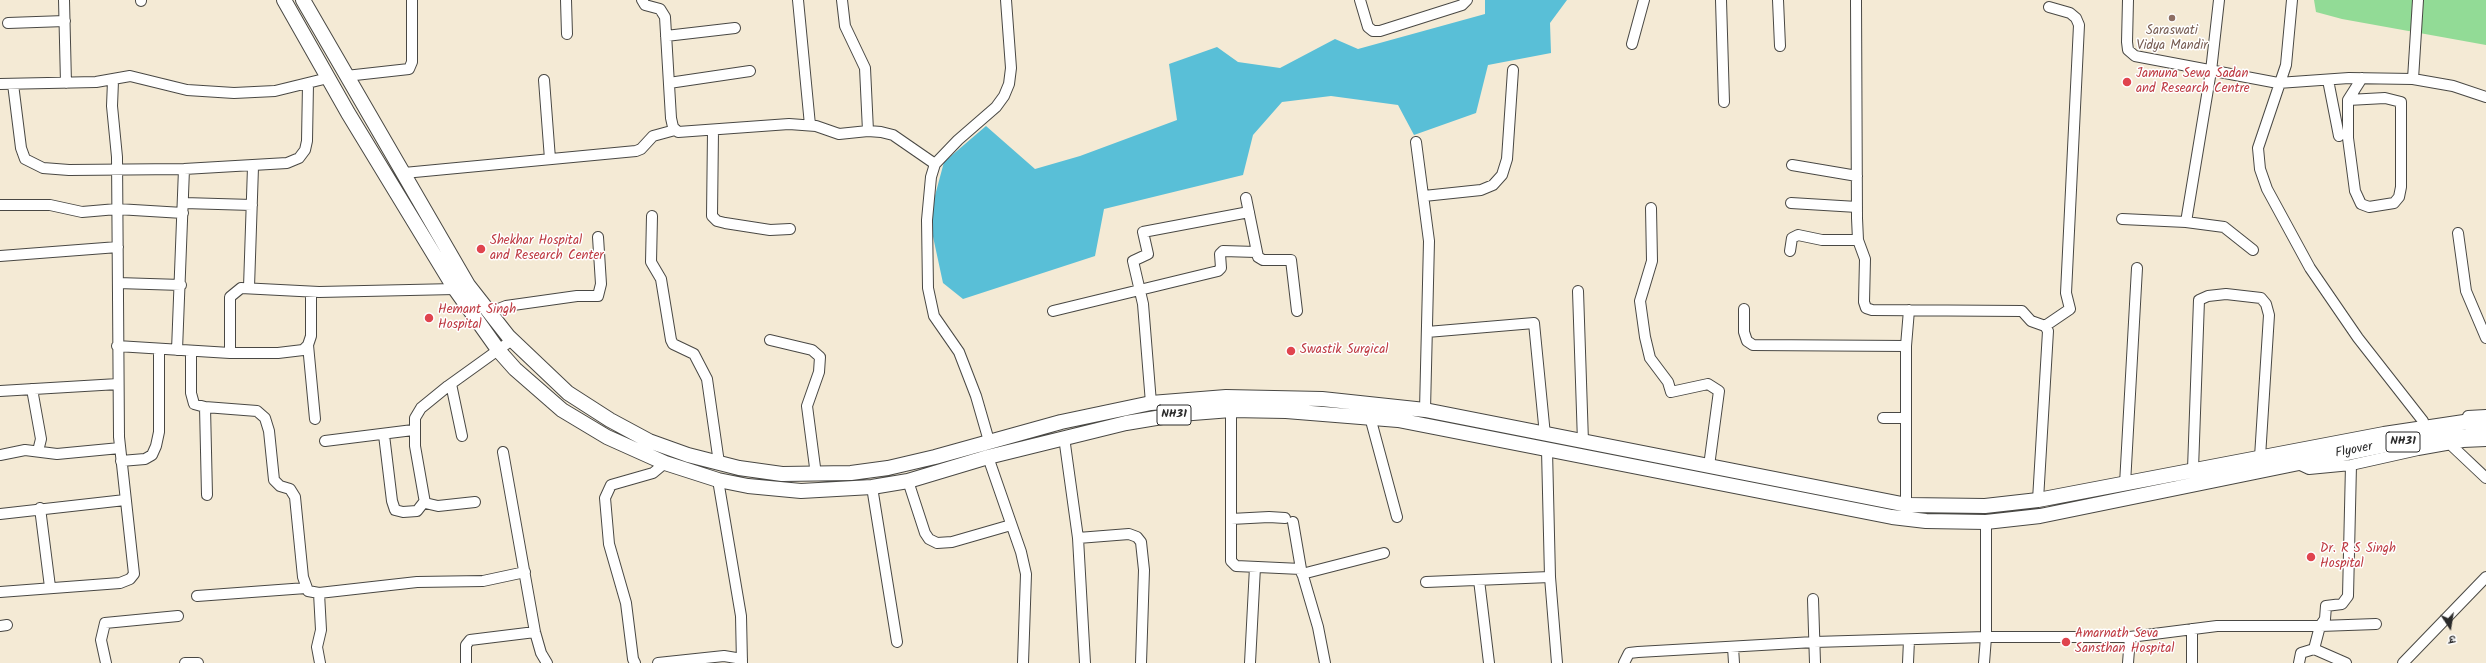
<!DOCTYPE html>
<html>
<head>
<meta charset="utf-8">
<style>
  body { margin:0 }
  #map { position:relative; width:2486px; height:663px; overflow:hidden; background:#f4ead5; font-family:Kalam,"Playpen Sans Deva",sans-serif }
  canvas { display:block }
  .north { position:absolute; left:2430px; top:607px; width:40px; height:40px; -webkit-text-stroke:3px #fff; paint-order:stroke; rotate:168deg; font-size:11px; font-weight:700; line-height:16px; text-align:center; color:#2b2b2b }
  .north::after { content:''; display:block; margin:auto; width:14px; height:18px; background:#2b2b2b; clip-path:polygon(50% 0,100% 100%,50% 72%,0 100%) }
</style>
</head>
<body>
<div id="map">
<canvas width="2486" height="663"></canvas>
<div class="north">उ</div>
</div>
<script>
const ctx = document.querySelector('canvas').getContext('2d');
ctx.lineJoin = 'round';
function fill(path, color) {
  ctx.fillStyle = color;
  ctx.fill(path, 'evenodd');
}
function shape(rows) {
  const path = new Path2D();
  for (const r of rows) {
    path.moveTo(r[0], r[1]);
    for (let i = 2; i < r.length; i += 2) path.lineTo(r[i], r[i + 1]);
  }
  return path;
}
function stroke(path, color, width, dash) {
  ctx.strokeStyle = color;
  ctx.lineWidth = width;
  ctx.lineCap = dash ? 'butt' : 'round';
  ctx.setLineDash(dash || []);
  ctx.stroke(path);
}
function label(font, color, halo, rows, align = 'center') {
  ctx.font = font + ' Kalam,sans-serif';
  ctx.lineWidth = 3;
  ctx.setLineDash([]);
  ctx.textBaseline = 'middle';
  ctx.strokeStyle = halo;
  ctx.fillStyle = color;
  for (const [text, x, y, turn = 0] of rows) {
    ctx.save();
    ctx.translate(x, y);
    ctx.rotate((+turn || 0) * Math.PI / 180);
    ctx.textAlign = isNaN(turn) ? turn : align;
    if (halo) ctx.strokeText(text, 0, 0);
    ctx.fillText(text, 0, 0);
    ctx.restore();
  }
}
const green = shape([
  [2314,0,2486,0,2486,45,2342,19,2316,12]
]);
const water = shape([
  [1485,0,1567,0,1550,23,1551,53,1488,65,1476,113,1414,135,1398,105,1331,96,1282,102,1253,135,1243,175,1104,209,1095,256,963,299,943,283,929,218,944,162,986,126,1035,169,1080,156,1177,120,1169,64,1217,47,1238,62,1280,68,1335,39,1358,49,1485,14]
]);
const minor = shape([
  [64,0,66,83],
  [566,0,567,34],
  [642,0,645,5,660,9,665,17,671,118,673,127,678,132,789,124,816,126,839,134,868,131,881,132,893,135,935,164],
  [798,0,810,125],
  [842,0,845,26,865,68,868,131],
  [1360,0,1368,27,1373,31,1380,31,1462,5,1467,0],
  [1721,0,1724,102],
  [1778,0,1780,46],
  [1856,0,1857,218,1858,240,1865,259,1864,302,1866,308,1872,310,2022,311,2031,321,2045,326,2048,331,2038,500],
  [2128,0,2127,42,2128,50,2135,56,2278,83,2349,78,2413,79,2453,86,2486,97],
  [2292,0,2286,65,2258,148,2260,169,2267,189,2310,268,2358,338,2423,421],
  [141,1,141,0],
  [8,23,65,21],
  [666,36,735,28],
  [1632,44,1644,0],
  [346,76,409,69,412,62,412,0],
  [2413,79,2418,0],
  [544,80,550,159],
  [2328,80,2339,136],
  [669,83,750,71],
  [0,84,96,82,130,76,187,90,234,93,275,91,328,78],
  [13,84,21,148,25,159,43,168,69,170,184,169,287,163,299,158,305,150,307,141,308,84],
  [2348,100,2385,98,2401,102,2401,187,2399,197,2394,203,2369,207,2361,204,2355,191,2348,138,2348,100,2362,78],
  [713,131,712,216,717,221,725,223,770,230,790,229],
  [1416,142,1429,241,1425,410],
  [1792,165,1857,176],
  [404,173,636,151,641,149,653,136,675,130],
  [1424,196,1481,190,1493,185,1502,175,1507,159,1513,70],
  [1246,198,1258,257,1263,260,1291,260,1297,311],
  [184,203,252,205],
  [1791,203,1857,207],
  [0,205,50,205,82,212,117,209,183,213],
  [1651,208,1652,261,1640,301,1645,337,1650,358,1668,382,1671,392,1708,384,1719,391,1709,466],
  [652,216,651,262,661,279,671,340,673,344,694,354,707,379,719,463],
  [2122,219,2186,222,2224,227,2253,250],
  [2186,222,2211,71,2219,0],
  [2458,233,2466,291,2486,338],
  [1790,251,1792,238,1798,235,1822,240,1858,240],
  [0,256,118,247],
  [118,283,181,285],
  [249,287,253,167],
  [1578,291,1583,442],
  [1744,309,1744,332,1747,341,1753,345,1906,346],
  [1053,311,1218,271,1221,268,1220,254,1223,251,1256,252],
  [488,313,506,306,577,296,598,296,601,284,598,237],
  [2045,326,2070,309,2066,293,2079,25,2076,18,2070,13,2049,7],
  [1427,332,1534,323,1545,435],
  [770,340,812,350,820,357,819,372,807,406,816,475],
  [308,345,315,419],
  [117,346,230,353,278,353,303,350,308,345,311,336,311,292],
  [177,350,184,169],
  [191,351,191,393,194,404,205,407,257,411,265,418,269,431,274,480,280,486,290,489,295,497,303,577,308,591,319,593,417,582,483,581,525,572],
  [230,353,230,297,241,288,319,292,455,289],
  [451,384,462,436],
  [32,389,41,439,38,451],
  [0,391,118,384],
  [1151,403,1143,304,1133,261,1148,254,1143,232,1249,212],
  [205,407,207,495],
  [1231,410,1231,561,1236,566,1301,569],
  [2468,416,2486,415],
  [1370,417,1397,517],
  [1883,418,1906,418],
  [384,435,392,501,395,510,403,512,417,511,424,502],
  [1064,437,1078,538,1085,663],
  [325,441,413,430],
  [989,441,976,396,959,352,934,316,928,288,927,220,931,177,935,164,958,140,996,107,1004,96,1009,84,1011,68,1006,0],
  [2451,445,2486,478],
  [1547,450,1550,577,1557,663],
  [503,452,535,632,541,653,547,663],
  [0,455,25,450,57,454,120,448],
  [988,457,1021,552,1026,574,1023,663],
  [121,461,145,459,152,455,156,446,159,432,159,349],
  [2296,463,2309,469,2351,465,2418,450,2463,442,2486,441],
  [2193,469,2199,300,2208,296,2226,294,2261,298,2266,304,2269,315,2260,457],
  [718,480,741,616,742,663],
  [908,481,925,533,929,539,937,543,952,542,1011,525],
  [2125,484,2137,268],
  [872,487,897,642],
  [475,502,438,506,425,503,415,446,415,418,421,408,448,386,512,340],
  [40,508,50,587],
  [1906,510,1906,346,1909,310],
  [0,514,125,500],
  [1231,519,1269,517,1285,518],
  [1293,522,1301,569,1318,627,1325,663],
  [1078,538,1129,534,1137,537,1141,542,1144,570,1141,663],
  [1302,574,1384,553],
  [1479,580,1489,663],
  [1426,582,1550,577],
  [0,592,120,583,130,579,134,574,119,437,117,157,112,106,113,81],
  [319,593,321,630,317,647,320,663],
  [197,596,306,588],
  [1813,599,1815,663],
  [0,626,7,625],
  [2192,629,2192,663],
  [2130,637,2217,626,2320,626,2325,619,2326,606,2342,604,2348,596,2351,465],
  [1733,647,1734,663],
  [2314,649,2346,663],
  [106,663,101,640,105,623,178,616],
  [185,663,198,663],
  [466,663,466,645,470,640,535,632],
  [635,663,633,659,626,603,609,544,605,498,611,485,653,473,665,463],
  [658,663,724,656,742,659],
  [1250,663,1255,567],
  [1624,663,1629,653,1638,652,1814,642,1986,637,2130,637,2128,663],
  [1908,663,1909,640],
  [1984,663,1986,637,1986,522],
  [2299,663,2301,653,2314,649,2320,626,2376,624],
  [2403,663,2486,577]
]);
const highway = shape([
  [284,0,348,113,455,289,499,351,515,369,562,410,607,437,665,463,718,480,748,486,801,491,872,487,908,481,988,457,1126,423,1180,414,1231,410,1286,411,1398,420,1892,517,1926,521,1986,522,2040,516,2392,444,2486,434],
  [303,0,468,285,508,336,568,393,610,420,649,441,688,455,739,468,782,474,851,473,888,468,935,457,1061,422,1151,403,1226,397,1322,399,1425,410,1907,505,1985,506,2038,500,2384,434,2464,422,2486,422]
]);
const markers = [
  [2172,18,4,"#8d6e63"],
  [2127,82,5,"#e0444e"],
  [481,249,5,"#e0444e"],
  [429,318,5,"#e0444e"],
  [1291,351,5,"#e0444e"],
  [2311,557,5,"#e0444e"],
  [2066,642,5,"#e0444e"]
];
const shields = [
  [1174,415,34],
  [2403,442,34]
];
const shieldNames = [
  ["NH31",1174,415],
  ["NH31",2403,442]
];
const educationNames = [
  ["Saraswati",2172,32],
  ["Vidya Mandir",2172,47]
];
const healthNames = [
  ["Jamuna Sewa Sadan",2136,75],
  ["and Research Centre",2136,90],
  ["Shekhar Hospital",490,242],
  ["and Research Center",490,257],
  ["Hemant Singh",438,311],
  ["Hospital",438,326],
  ["Swastik Surgical",1300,351],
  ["Dr. R S Singh",2320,550],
  ["Hospital",2320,565],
  ["Amarnath Seva",2075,635],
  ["Sansthan Hospital",2075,650]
];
const streetNames = [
  ["Flyover",2354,451,-11]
];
fill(green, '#92db96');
fill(water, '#59bfd7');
stroke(minor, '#494844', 12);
stroke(highway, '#494844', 16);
stroke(minor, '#fff', 10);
stroke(highway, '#fff', 14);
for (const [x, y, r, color] of markers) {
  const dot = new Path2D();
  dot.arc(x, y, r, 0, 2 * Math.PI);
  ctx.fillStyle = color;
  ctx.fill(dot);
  stroke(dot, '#fff', 1.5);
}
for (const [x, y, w] of shields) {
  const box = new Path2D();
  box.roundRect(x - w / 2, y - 10, w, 20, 3);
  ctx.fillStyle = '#fff';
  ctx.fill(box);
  stroke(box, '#2b2b2b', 1);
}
label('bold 12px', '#2b2b2b', null, shieldNames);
label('13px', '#785e54', '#fff', educationNames);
label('13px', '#be3a42', '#fff', healthNames, 'left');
label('13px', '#2b2b2b', '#fff', streetNames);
</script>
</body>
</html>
